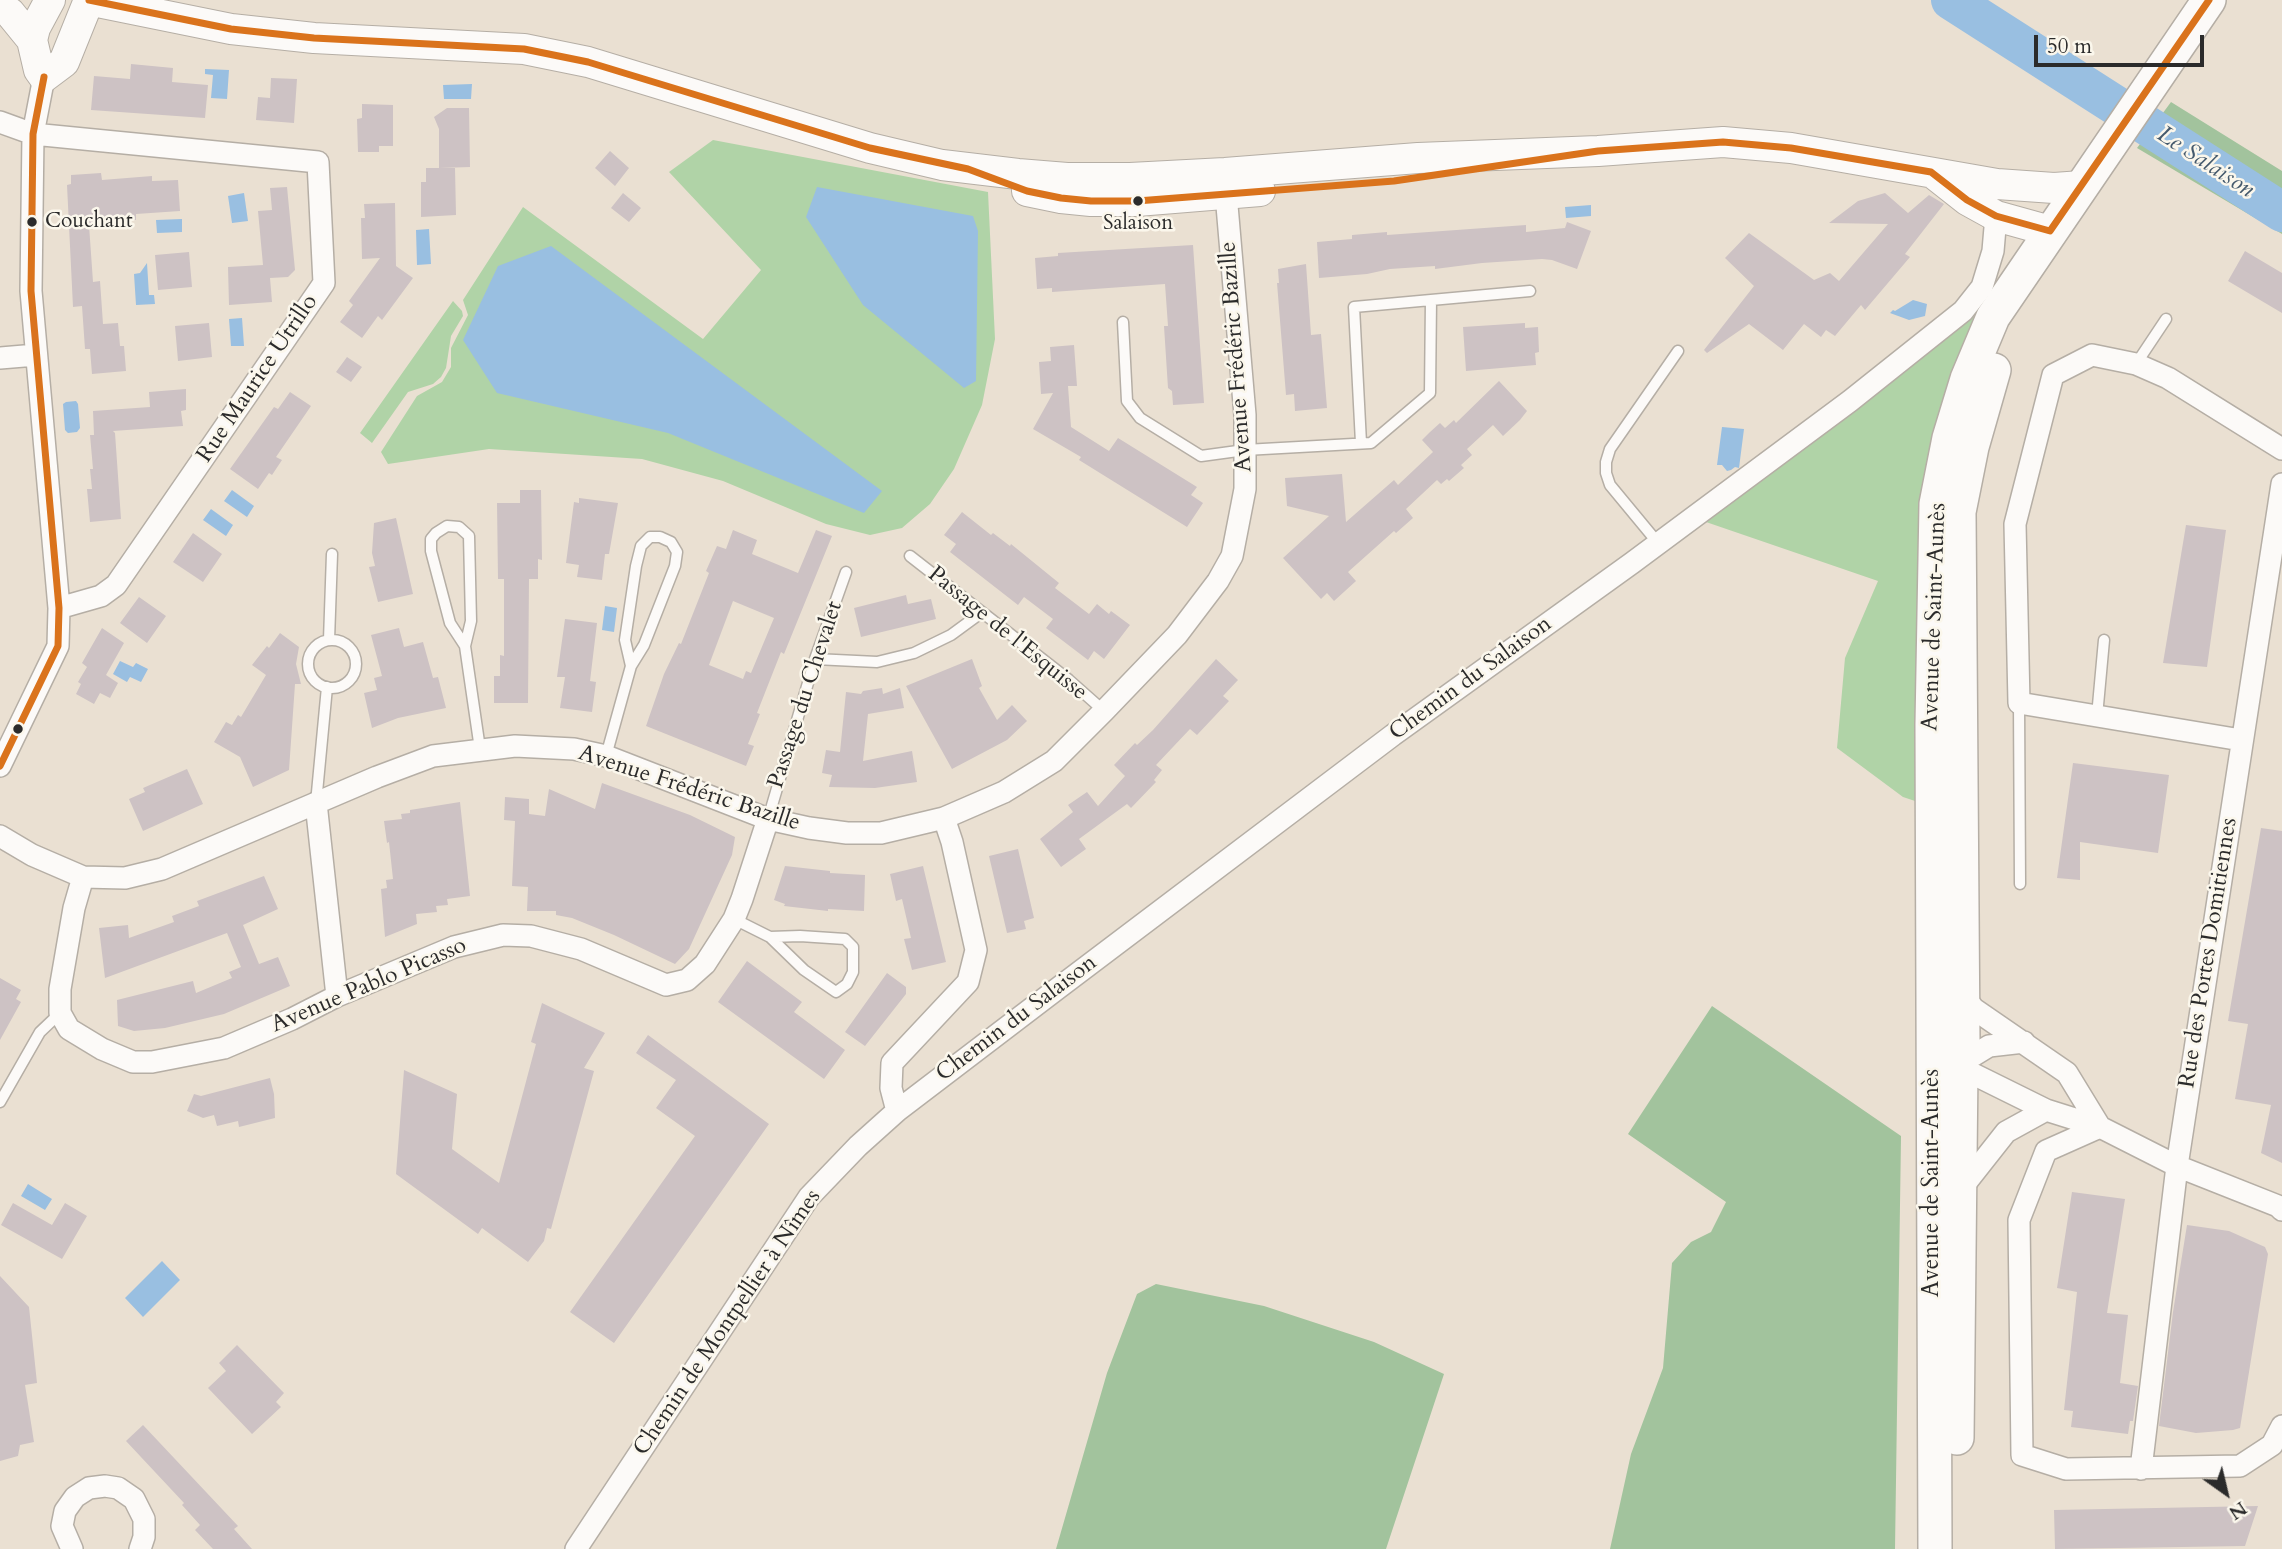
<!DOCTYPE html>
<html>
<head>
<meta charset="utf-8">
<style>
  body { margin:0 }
  #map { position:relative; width:2282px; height:1549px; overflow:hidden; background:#eae0d2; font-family:Cardo,serif }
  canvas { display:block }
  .north { position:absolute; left:2191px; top:1458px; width:70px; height:70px; -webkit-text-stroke:5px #fbf7ec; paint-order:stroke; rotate:146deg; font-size:19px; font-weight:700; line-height:28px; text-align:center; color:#2b2b2b }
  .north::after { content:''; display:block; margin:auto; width:24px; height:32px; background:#2b2b2b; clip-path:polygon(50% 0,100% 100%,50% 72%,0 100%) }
  .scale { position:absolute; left:2034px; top:35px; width:170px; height:32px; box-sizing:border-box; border:4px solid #2b2b2b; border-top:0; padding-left:9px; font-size:21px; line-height:24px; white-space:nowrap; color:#2b2b2b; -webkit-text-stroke:5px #fbf7ec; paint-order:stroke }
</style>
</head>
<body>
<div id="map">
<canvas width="2282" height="1549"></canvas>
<div class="north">N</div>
<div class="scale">50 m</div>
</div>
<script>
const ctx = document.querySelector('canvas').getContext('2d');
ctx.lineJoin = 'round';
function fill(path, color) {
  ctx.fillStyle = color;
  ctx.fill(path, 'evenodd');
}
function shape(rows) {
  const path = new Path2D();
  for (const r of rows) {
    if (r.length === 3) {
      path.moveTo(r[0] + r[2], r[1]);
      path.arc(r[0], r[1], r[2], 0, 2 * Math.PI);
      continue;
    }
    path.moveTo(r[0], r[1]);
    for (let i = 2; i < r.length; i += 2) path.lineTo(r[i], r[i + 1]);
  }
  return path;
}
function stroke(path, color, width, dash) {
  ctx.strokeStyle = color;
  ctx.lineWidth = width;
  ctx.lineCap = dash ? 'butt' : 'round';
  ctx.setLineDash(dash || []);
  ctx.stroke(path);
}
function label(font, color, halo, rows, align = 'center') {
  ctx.font = font + ' Cardo,serif';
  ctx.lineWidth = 5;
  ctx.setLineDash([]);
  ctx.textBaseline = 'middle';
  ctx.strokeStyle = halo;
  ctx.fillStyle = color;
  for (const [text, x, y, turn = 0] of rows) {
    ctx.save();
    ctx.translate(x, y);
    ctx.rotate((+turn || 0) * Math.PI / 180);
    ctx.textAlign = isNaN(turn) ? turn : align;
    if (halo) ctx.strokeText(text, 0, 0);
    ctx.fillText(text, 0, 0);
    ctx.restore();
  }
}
const green = shape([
  [713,140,988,192,995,339,982,405,954,469,930,504,902,528,870,535,826,524,723,481,642,459,489,449,388,464,381,452,417,396,442,382,451,367,451,348,468,315,463,300,523,207,703,339,761,270,669,172],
  [453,301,462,311,463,316,451,336,446,368,441,377,433,384,408,392,372,443,360,433],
  [1981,311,1921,803,1903,797,1837,748,1845,658,1878,581,1706,522]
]);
const forest = shape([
  [2171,102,2282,171,2282,234,2137,148],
  [1712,1006,1901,1136,1895,1549,1610,1549,1631,1454,1663,1368,1672,1263,1691,1242,1711,1232,1726,1202,1628,1134],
  [1156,1284,1264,1306,1374,1342,1444,1374,1386,1549,1056,1549,1107,1373,1137,1294]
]);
const water = shape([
  [205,69,229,70,227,99,211,98,213,75,205,74],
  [472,84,471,99,444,99,443,85],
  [817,187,973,216,978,231,976,381,964,388,863,305,806,217],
  [244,193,248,221,232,223,228,196],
  [1591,205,1591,216,1566,218,1565,207],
  [182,219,182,232,157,233,156,220],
  [429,229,431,264,417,265,416,230],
  [551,246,882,491,864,513,668,433,497,393,463,340,498,266],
  [147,263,149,295,154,295,155,304,136,305,134,274,140,273],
  [1913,300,1927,304,1925,316,1909,320,1890,313,1893,310,1895,311],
  [242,318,244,346,231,346,229,319],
  [76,401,78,404,80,428,77,432,68,433,65,430,63,404,66,402],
  [1722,427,1744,429,1739,468,1735,467,1731,470,1727,471,1722,465,1717,465],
  [232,490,254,506,247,517,224,501],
  [211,509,233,525,226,536,203,520],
  [605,606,617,608,614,632,602,630],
  [120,661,133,667,136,663,148,669,141,682,130,677,127,682,113,674],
  [28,1184,52,1199,45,1210,21,1196],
  [162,1261,180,1280,143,1317,125,1298]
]);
const river = shape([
  [1951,0,2282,212]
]);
const building = shape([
  [131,64,173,68,172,82,208,85,205,118,91,110,94,76,130,79],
  [271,78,297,79,294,123,256,120,258,97,270,98],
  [362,104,393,105,393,146,379,146,379,152,358,152,357,119,362,118],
  [447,108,469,108,470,167,439,168,439,129,434,117],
  [610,151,629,168,615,186,595,168],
  [426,168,455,168,456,215,421,217,421,182,426,182],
  [101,173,102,180,152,176,152,181,178,180,180,211,136,214,136,220,112,220,112,223,89,225,93,282,100,281,103,324,118,323,120,346,124,346,126,371,92,374,90,349,85,349,82,306,73,307,67,185,71,184,71,175],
  [287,187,295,270,288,277,270,278,272,302,229,305,228,267,263,265,258,211,272,210,270,188],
  [623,193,641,208,629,222,611,208],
  [1885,193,1908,213,1929,195,1944,204,1905,254,1910,257,1865,310,1861,305,1835,336,1826,330,1821,337,1804,324,1783,350,1749,324,1707,353,1704,350,1754,286,1725,258,1749,233,1814,280,1830,273,1839,281,1888,224,1829,223,1858,201],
  [395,203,396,266,413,278,382,320,378,316,362,338,340,322,353,305,349,301,380,258,362,259,361,218,365,218,364,204],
  [1567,222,1591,231,1577,269,1552,260,1542,259,1482,263,1435,269,1435,266,1390,269,1367,274,1319,278,1317,242,1352,239,1352,235,1387,232,1387,235,1526,225,1526,232,1565,228],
  [1193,245,1204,403,1173,405,1172,391,1168,388,1164,326,1168,326,1165,284,1052,292,1052,288,1037,289,1035,258,1058,256,1058,253],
  [2245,251,2282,273,2282,313,2228,281],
  [189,252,192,287,158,290,155,255],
  [1306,264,1311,335,1321,334,1327,408,1295,411,1294,394,1286,395,1277,283,1279,283,1278,269],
  [209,323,212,357,178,361,175,326],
  [1525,323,1525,328,1538,327,1539,352,1535,353,1536,365,1466,371,1463,327],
  [1074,345,1077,386,1068,386,1071,427,1109,451,1118,438,1197,487,1191,495,1203,503,1187,527,1079,460,1081,457,1033,429,1053,393,1041,394,1039,362,1051,361,1050,347],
  [347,357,362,367,351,382,336,372],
  [1499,381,1527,411,1520,420,1503,436,1493,425,1467,449,1472,455,1461,465,1464,468,1449,481,1447,479,1441,484,1437,480,1406,509,1413,518,1396,533,1394,531,1348,572,1356,581,1334,601,1327,593,1321,599,1283,558,1329,516,1287,506,1285,478,1342,474,1346,522,1394,480,1398,485,1433,452,1422,440,1430,432,1440,423,1445,428,1454,420,1456,423],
  [186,389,186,410,181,411,183,426,113,431,115,433,121,519,90,522,87,489,92,489,90,469,93,469,90,435,94,435,93,411,150,407,149,392],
  [290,392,311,406,276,457,282,460,272,475,269,473,258,489,230,469,274,407,278,409],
  [520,490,541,490,542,560,538,559,538,579,529,579,528,703,494,703,494,676,500,676,500,655,504,656,504,579,498,579,497,503,520,503],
  [579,498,618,503,609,554,605,554,602,580,577,577,579,565,566,563,574,502,579,503],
  [962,512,991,535,993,533,1010,546,1011,544,1059,583,1055,588,1089,614,1097,604,1109,614,1111,611,1130,625,1104,659,1094,651,1088,660,1046,628,1053,619,1024,597,1018,605,950,552,956,544,944,535],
  [396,518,413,594,378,602,369,567,375,566,372,553,374,523],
  [2186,525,2226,530,2207,667,2163,663],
  [733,530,757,540,752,554,798,573,816,530,832,536,784,654,781,652,757,713,760,714,748,744,754,746,746,766,646,726,664,674,679,643,681,644,709,573,706,571,717,546,726,549],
  [733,601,774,618,751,673,746,671,743,679,709,665],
  [193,533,222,554,203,582,173,562],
  [906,595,908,604,931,599,936,619,861,637,854,608],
  [139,597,166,616,147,643,120,623],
  [565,619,597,623,590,681,596,682,592,712,560,708,565,677,557,677],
  [102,628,124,643,106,675,118,683,110,698,100,693,94,704,76,694,81,684,78,682,87,667,82,663],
  [399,628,404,647,423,642,433,678,438,677,446,708,398,718,372,728,364,693,377,690,374,678,382,676,371,635],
  [280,633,299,647,296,664,301,684,295,684,289,770,253,787,240,757,214,742,226,722,232,725,238,715,241,717,266,675,252,665,267,646,269,648],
  [972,659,982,686,979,688,997,720,1012,705,1027,721,1007,740,952,769,906,686],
  [1216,659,1238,680,1223,696,1229,701,1197,735,1190,729,1156,765,1162,770,1154,780,1156,782,1131,808,1127,804,1079,839,1086,849,1061,867,1040,839,1073,812,1068,805,1087,792,1098,806,1125,776,1114,765,1135,743,1137,745,1153,730],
  [882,688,883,694,900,688,904,708,868,714,863,761,912,751,917,782,875,788,829,787,832,775,822,773,826,750,840,752,846,692,861,694,863,691],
  [2073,763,2169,775,2158,853,2080,842,2080,880,2057,878],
  [187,769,203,804,143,831,129,799,145,792,143,788],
  [602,783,690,815,735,837,732,855,689,949,675,964,614,935,572,918,556,915,556,911,527,911,528,887,512,886,515,821,504,820,505,797,529,799,529,814,545,816,549,789,595,809],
  [460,802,470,896,447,899,448,905,436,906,437,912,416,914,417,924,385,937,381,889,387,888,386,880,393,879,389,842,387,843,384,821,402,819,401,814,410,813,410,810],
  [2261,828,2282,831,2282,1163,2261,1153,2271,1105,2235,1099,2248,1024,2228,1021],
  [1018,849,1034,918,1024,921,1026,929,1007,933,989,856],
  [785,866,830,871,830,873,865,875,864,911,828,909,828,911,784,906,785,904,774,900],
  [923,866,946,962,912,970,904,939,911,938,902,899,896,901,890,874],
  [264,876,278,909,243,925,259,964,278,957,290,986,224,1014,165,1028,134,1031,118,1026,117,1000,193,981,196,993,232,978,229,972,241,967,227,933,105,978,99,928,128,925,129,938,174,922,172,916,199,906,197,901],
  [747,961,802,1002,794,1012,845,1050,824,1079,718,1002],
  [887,973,906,987,906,994,865,1046,845,1032],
  [0,978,21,990,16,999,21,1002,0,1040],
  [542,1003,605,1033,584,1068,594,1071,551,1229,547,1228,544,1241,528,1262,482,1228,478,1234,396,1174,404,1070,457,1094,452,1149,499,1183,536,1044,531,1042],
  [648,1035,769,1124,614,1343,570,1312,695,1136,656,1108,676,1080,636,1053],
  [270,1078,274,1094,275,1118,239,1127,238,1121,217,1126,214,1115,203,1118,187,1111,194,1094,201,1096],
  [2072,1192,2125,1199,2107,1313,2128,1315,2120,1383,2138,1386,2133,1421,2130,1421,2128,1434,2071,1427,2073,1411,2064,1410,2077,1292,2057,1288],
  [13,1203,52,1225,65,1203,87,1216,62,1259,1,1225],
  [2187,1225,2229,1231,2265,1247,2268,1254,2240,1428,2233,1430,2196,1433,2159,1426,2173,1312],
  [0,1276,29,1307,37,1383,25,1385,34,1442,20,1445,18,1456,0,1461],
  [237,1345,284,1393,276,1402,281,1407,252,1434,208,1388,226,1371,219,1363],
  [143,1425,238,1526,234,1529,252,1549,213,1549,195,1530,200,1525,182,1505,184,1503,126,1441],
  [2258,1506,2245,1546,2055,1549,2054,1510]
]);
const lane = shape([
  [1431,300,1530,291],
  [1123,322,1127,401,1140,418,1201,456,1245,450,1371,443,1430,393,1431,300,1354,307,1361,443],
  [2136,364,2166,319],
  [1658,543,1610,485,1606,473,1606,462,1610,449,1678,351],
  [910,556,1069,680,1104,711],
  [329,640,332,554],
  [332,664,24],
  [465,646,450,623,431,551,431,539,436,533,447,526,459,527,469,536,471,621,465,646,480,749],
  [815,659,877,662,914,653,951,635,981,613],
  [2019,703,2020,884],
  [2097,716,2104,640],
  [606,756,631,666,644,645,675,566,677,552,671,542,660,537,650,537,641,546,636,566,625,640,631,666],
  [316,803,327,687],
  [768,819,815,659,846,572],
  [734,919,770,937,804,970,836,992,847,984,853,972,853,947,845,939,800,936,770,937],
  [0,1102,40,1032,60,1013]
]);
const street = shape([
  [0,122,33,134,318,162,324,283,116,585,101,596,59,608],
  [0,358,36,355],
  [2241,740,2019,703,2015,524,2053,375,2092,355,2136,364,2168,378,2282,449],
  [0,766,58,646,59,608,31,291,33,134,44,77],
  [316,803,337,996],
  [0,836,32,855,83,877,125,878,162,869,377,777,433,756,515,746,574,749,606,756,768,819,809,828,847,833,881,833,944,818,1004,792,1054,761,1104,711,1177,635,1218,581,1232,556,1245,489,1245,415,1226,194],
  [83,877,74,908,60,989,60,1013,69,1029,102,1049,133,1062,152,1062,224,1048,292,1019,337,996,454,947,503,935,531,936,581,949,666,985,687,980,705,964,734,919,742,899,768,819],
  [1953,1064,2046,1110,2100,1127,2067,1073,1974,1009,1962,994],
  [1959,1071,1971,1057,1989,1046,2024,1042],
  [897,1111,891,1088,892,1063,968,982,976,950,952,842,944,818],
  [1961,1189,2006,1132,2046,1110],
  [2282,1210,2278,1206,2177,1166,2100,1127,2046,1151,2019,1220,2022,1455,2066,1469,2240,1466,2272,1445,2282,1426],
  [2141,1469,2177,1166,2282,484],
  [72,1549,62,1526,65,1511,75,1497,89,1488,105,1486,118,1488,134,1499,144,1519,144,1537,140,1549],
  [576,1549,809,1197,858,1146,897,1111,1057,989,1393,735,1632,563,1850,401,1963,311,1982,287,1993,251,1996,216]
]);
const secondary = shape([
  [88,0,231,29,314,38,524,49,588,62,870,148,942,165,1018,174,1067,178,1130,178,1225,173,1418,158,1598,151,1723,142,1791,148,1997,184,2054,188,2082,186],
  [0,6,10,13,32,40,39,70,44,77,64,62,89,0],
  [32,40,35,28,50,0],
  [1934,174,1967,200,1996,216,2050,231],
  [1027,191,1061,198,1091,201,1137,201,1260,191]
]);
const primary = shape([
  [1957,1438,1961,1068,1963,1043,1959,512,1972,447,1994,370],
  [1935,1549,1932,724,1936,504,1949,438,1967,379,1993,317,2209,0]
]);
const bus1 = shape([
  [89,0,231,29,314,38,524,49,588,62,870,148,968,169,1027,191,1061,198,1091,201,1137,201,1394,181,1598,151,1723,142,1791,148,1931,172,1967,200,1996,216,2050,231,2209,0],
  [0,766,58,646,59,608,31,291,33,134,44,77]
]);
const markers = [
  [1138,201,6,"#2b2b2b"],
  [32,222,6,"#2b2b2b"],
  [18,729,6,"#2b2b2b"]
];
const busNames = [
  ["Couchant",45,222],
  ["Salaison",1138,224,"center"]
];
const streetNames = [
  ["Avenue Frédéric Bazille",1237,357,-94],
  ["Rue Maurice Utrillo",258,379,-56],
  ["Avenue de Saint-Aunès",1935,617,-88],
  ["Passage de l'Esquisse",1007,634,39],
  ["Chemin du Salaison",1471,679,-36],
  ["Passage du Chevalet",806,695,-72],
  ["Avenue Frédéric Bazille",689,789,18],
  ["Rue des Portes Domitiennes",2209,953,-81],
  ["Avenue Pablo Picasso",369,986,-23],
  ["Chemin du Salaison",1017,1019,-37],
  ["Avenue de Saint-Aunès",1933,1183,-90],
  ["Chemin de Montpellier à Nîmes",728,1323,-56]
];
const waterNames = [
  ["Le Salaison",2205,163,33]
];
fill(green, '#b0d3a7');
fill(forest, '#a2c39d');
fill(water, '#99bfe1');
stroke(river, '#99bfe1', 40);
fill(building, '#cdc2c4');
stroke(lane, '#b5aea5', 13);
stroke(street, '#b5aea5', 24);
stroke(secondary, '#b5aea5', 32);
stroke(primary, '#b5aea5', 36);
stroke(lane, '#fcfaf8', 10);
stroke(street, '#fcfaf8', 21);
stroke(secondary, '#fcfaf8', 30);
stroke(primary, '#fcfaf8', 33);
stroke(bus1, '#da731c', 7);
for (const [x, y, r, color] of markers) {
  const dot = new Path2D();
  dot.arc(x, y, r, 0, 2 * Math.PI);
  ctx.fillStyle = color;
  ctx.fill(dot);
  stroke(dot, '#fbf7ec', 2.5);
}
label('21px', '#2b2b2b', '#fbf7ec', busNames, 'left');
label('23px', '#2b2b2b', '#fbf7ec', streetNames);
label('italic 24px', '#455a6d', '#fbf7ec', waterNames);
</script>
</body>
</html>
